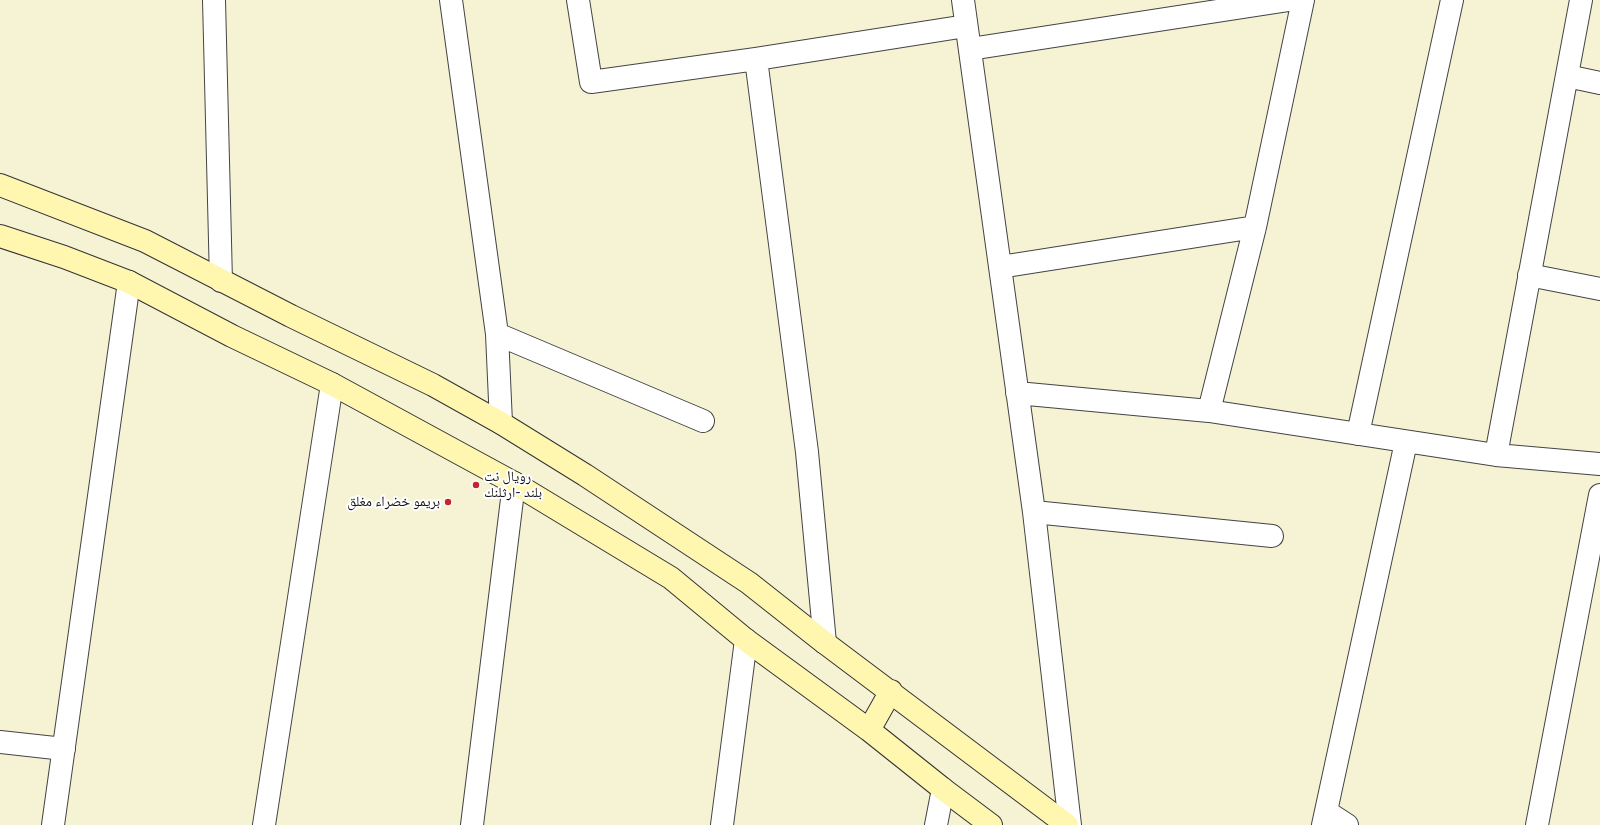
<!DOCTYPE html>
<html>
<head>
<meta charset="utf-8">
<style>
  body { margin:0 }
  canvas { display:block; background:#fffdf5 }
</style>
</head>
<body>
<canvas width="1600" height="825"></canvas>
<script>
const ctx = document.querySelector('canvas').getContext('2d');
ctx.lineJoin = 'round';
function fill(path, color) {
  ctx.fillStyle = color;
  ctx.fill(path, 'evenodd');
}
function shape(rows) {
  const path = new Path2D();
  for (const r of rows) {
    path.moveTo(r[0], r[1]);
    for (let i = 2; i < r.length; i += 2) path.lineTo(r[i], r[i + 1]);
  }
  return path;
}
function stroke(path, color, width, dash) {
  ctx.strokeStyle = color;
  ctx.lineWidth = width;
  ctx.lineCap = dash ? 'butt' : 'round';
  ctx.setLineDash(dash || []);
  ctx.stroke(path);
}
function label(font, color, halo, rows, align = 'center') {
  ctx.font = font + ' "IBM Plex Serif","Noto Naskh Arabic",serif';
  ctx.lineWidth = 4;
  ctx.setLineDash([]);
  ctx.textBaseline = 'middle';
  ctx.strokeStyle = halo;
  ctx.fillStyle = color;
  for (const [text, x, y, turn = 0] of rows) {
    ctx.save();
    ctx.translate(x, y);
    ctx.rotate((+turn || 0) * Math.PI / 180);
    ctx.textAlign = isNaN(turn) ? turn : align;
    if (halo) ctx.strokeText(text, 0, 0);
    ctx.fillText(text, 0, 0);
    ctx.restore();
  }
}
const farmland = shape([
  [0,0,1600,0,1600,825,0,825]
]);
const minor = shape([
  [214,0,221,281],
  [451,0,497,334,501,423],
  [578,0,591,82,756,59,966,26],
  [963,0,1034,512,1070,825],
  [970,49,1289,0],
  [756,59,807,452,825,643],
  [1567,76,1600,83],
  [1000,267,1255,227],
  [1529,275,1600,289],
  [497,334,703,421],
  [1017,393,1209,411,1496,455,1600,464],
  [1209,411,1255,227,1303,0],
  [1358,434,1452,0],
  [1496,455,1581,0],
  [1034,512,1272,536],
  [0,742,64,749],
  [1327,812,1347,825],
  [53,825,129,282],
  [264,825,332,384],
  [472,825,514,483],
  [722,825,746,640],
  [936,825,943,789],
  [1323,825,1406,442],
  [1537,825,1600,495]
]);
const secondary = shape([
  [0,185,145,241,291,316,433,385,501,423,585,475,749,583,825,643,1067,825],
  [0,236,64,257,129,282,232,336,332,384,514,483,671,578,746,640,869,730,943,789,991,825],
  [869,730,891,691]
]);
const markers = [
  [476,485,4,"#c4262e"],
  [448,502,4,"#c4262e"]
];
const poiNames = [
  ["رويال نت",484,477],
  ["بلند -ارثلنك",484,493],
  ["بريمو خضراء مغلق",440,502,"right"]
];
fill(farmland, '#f6f3d4');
stroke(minor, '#444', 24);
stroke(secondary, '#333', 24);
stroke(minor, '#fff', 22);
stroke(secondary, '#fff6b0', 22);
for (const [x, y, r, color] of markers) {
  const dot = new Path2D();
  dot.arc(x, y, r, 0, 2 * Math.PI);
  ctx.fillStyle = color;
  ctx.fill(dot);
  stroke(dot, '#fff', 1.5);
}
label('14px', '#111', '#fff', poiNames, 'left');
</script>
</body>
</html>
